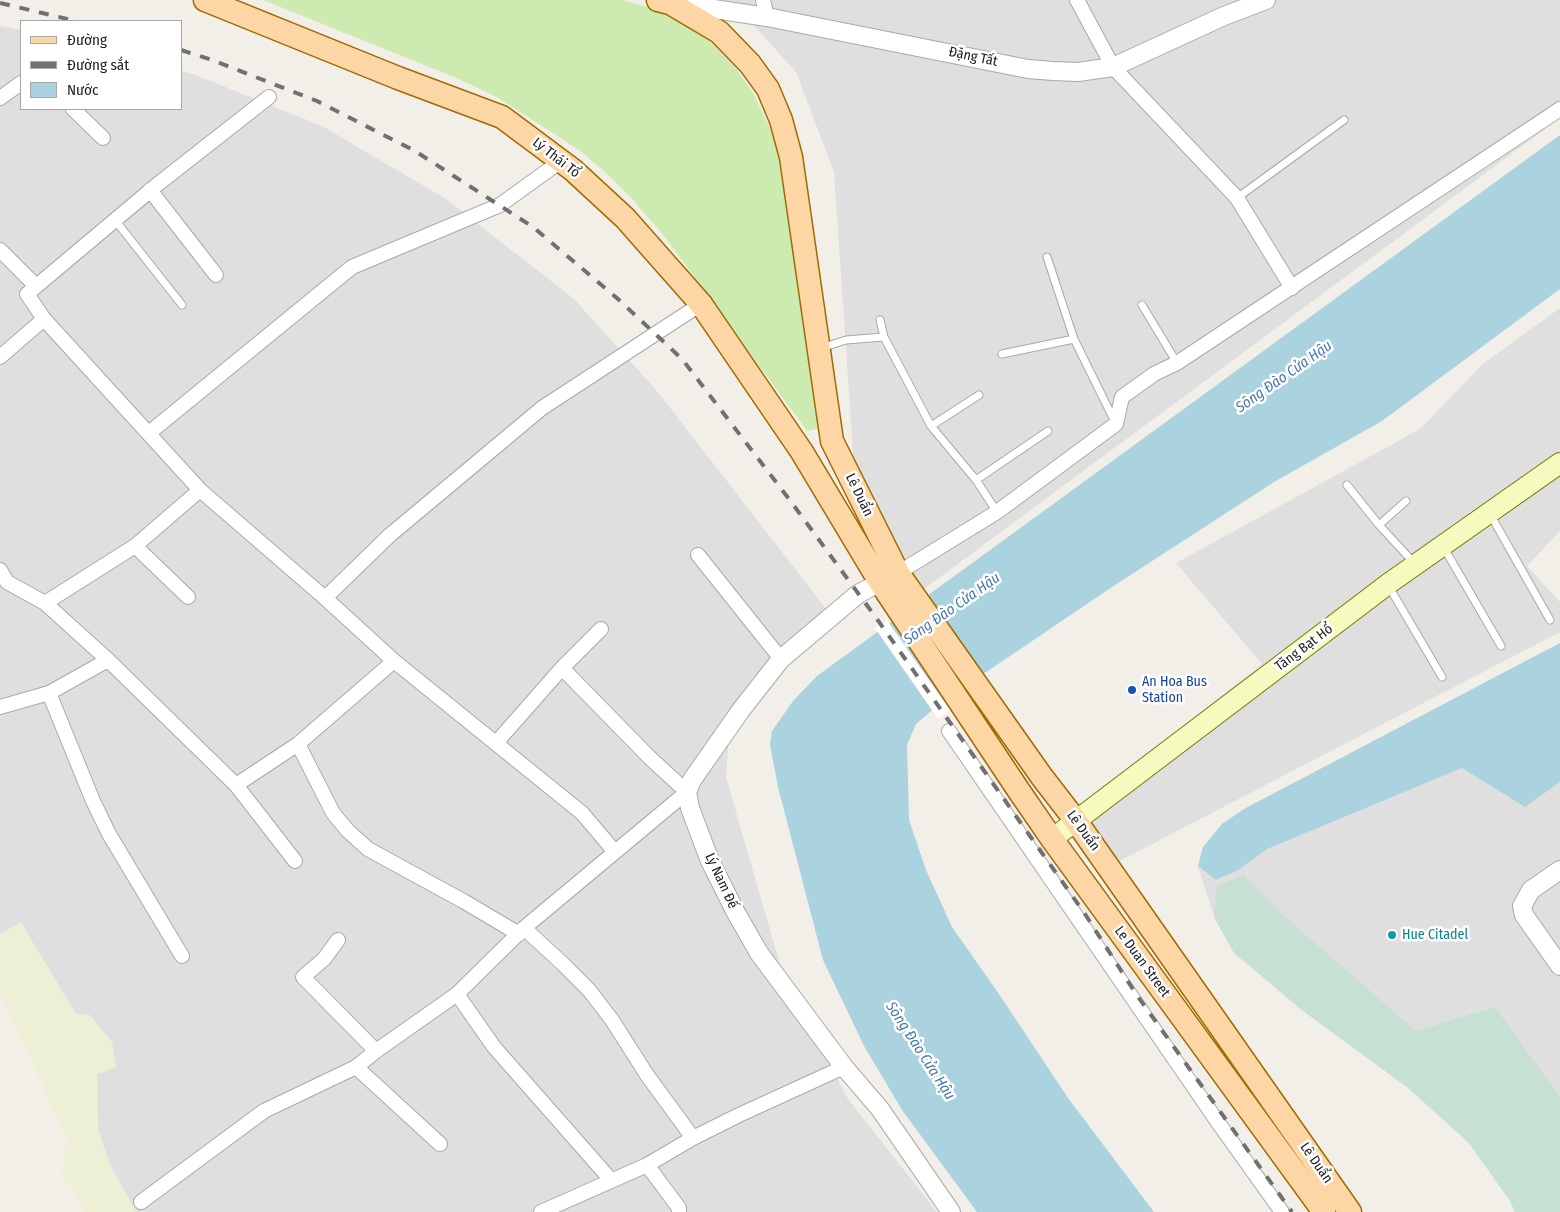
<!DOCTYPE html>
<html>
<head>
<meta charset="utf-8">
<style>
  body { margin:0 }
  #map { position:relative; width:1560px; height:1212px; overflow:hidden; background:#f2efe9; font-family:"Fira Sans Condensed",sans-serif }
  canvas { display:block }
  .legend { position:absolute; left:20px; top:20px; width:162px; height:90px; box-sizing:border-box; background:#fff; border:1px solid #a7a7a7; margin:0; padding:6px 9px; list-style:none; font-size:15px; color:#222 }
  .legend li { display:flex; align-items:center; gap:10px; height:25px }
  .legend b { width:25px; border:1px solid #a7a7a7 }
</style>
</head>
<body>
<div id="map">
<canvas width="1560" height="1212"></canvas>
<ul class="legend">
<li><b style="height:6px;background:#fcd6a4"></b>Đường</li>
<li><b style="height:6px;background:#707070"></b>Đường sắt</li>
<li><b style="height:14px;background:#aad3df"></b>Nước</li>
</ul>
</div>
<script>
const ctx = document.querySelector('canvas').getContext('2d');
ctx.lineJoin = 'round';
function fill(path, color) {
  ctx.fillStyle = color;
  ctx.fill(path, 'evenodd');
}
function shape(rows) {
  const path = new Path2D();
  for (const r of rows) {
    path.moveTo(r[0], r[1]);
    for (let i = 2; i < r.length; i += 2) path.lineTo(r[i], r[i + 1]);
  }
  return path;
}
function stroke(path, color, width, dash) {
  ctx.strokeStyle = color;
  ctx.lineWidth = width;
  ctx.lineCap = dash ? 'butt' : 'round';
  ctx.setLineDash(dash || []);
  ctx.stroke(path);
}
function label(font, color, halo, rows, align = 'center') {
  ctx.font = font + ' "Fira Sans Condensed",sans-serif';
  ctx.lineWidth = 5;
  ctx.setLineDash([]);
  ctx.textBaseline = 'middle';
  ctx.strokeStyle = halo;
  ctx.fillStyle = color;
  for (const [text, x, y, turn = 0] of rows) {
    ctx.save();
    ctx.translate(x, y);
    ctx.rotate((+turn || 0) * Math.PI / 180);
    ctx.textAlign = isNaN(turn) ? turn : align;
    if (halo) ctx.strokeText(text, 0, 0);
    ctx.fillText(text, 0, 0);
    ctx.restore();
  }
}
const residential = shape([
  [673,0,1560,0,1560,118,924,589,873,520,854,467,834,172,796,72,748,19],
  [0,26,21,30,21,109,181,109,181,71,193,74,322,126,446,199,574,299,657,391,834,619,753,677,731,708,726,777,783,975,848,1099,937,1212,136,1212,109,1163,98,1129,97,1074,76,1015,21,923,0,934,0,587,7,582,0,570],
  [1560,308,1560,531,1527,566,1560,602,1560,632,1106,868,1067,817,1262,664,1176,563,1420,429,1484,363],
  [1560,643,1560,1212,1515,1212,1510,1201,1469,1143,1407,1087,1303,1011,1234,953,1214,917,1198,866,1203,847,1222,824,1244,809]
]);
const farmland = shape([
  [21,923,76,1014,90,1015,112,1042,116,1067,97,1074,98,1129,109,1163,136,1212,85,1212,61,1173,67,1139,0,993,0,934]
]);
const grass = shape([
  [263,0,623,0,654,9,680,21,706,38,734,66,754,94,771,131,779,159,821,422,817,429,807,431,665,237,633,200,606,173,579,150,497,97,454,77]
]);
const wetland = shape([
  [1243,875,1283,915,1416,1031,1495,1007,1560,1097,1560,1212,1515,1212,1510,1201,1469,1143,1407,1087,1303,1011,1234,953,1214,917,1217,886]
]);
const water = shape([
  [1560,135,1560,289,1382,421,1274,482,1112,587,942,702,916,724,907,745,909,820,926,870,952,927,1001,997,1068,1098,1154,1212,977,1212,902,1110,864,1046,823,960,778,787,770,745,772,731,793,701,817,676],
  [1560,643,1560,782,1525,807,1462,768,1267,849,1238,870,1216,880,1198,866,1203,847,1222,824,1244,809]
]);
const pier = shape([
  [887,620,950,710,938,719,875,628]
]);
const service = shape([
  [1237,198,1344,120],
  [115,220,182,305],
  [1047,257,1074,339,1115,422],
  [1142,305,1177,363],
  [880,320,884,337,931,426,976,480,997,512],
  [821,348,846,340,884,337],
  [1002,354,1074,339],
  [931,426,979,395],
  [976,480,1048,431],
  [1347,485,1379,525,1415,564],
  [1490,514,1550,620],
  [1379,525,1406,501],
  [1444,548,1501,646],
  [1388,585,1442,677]
]);
const minor = shape([
  [763,0,767,17],
  [1077,0,1113,67,1237,198,1292,288],
  [269,97,158,184,27,294,44,319,200,490,325,598,394,661,582,813,615,852],
  [0,98,21,83],
  [73,109,103,138],
  [150,190,216,275],
  [0,250,36,286],
  [0,357,44,319],
  [149,433,352,267,500,205,561,161],
  [135,546,188,597],
  [698,555,781,659],
  [0,570,7,582,45,603,108,660,236,785,298,744,394,661],
  [898,573,997,512,1116,424,1122,397,1154,374,1177,363,1560,109],
  [325,598,390,535,542,408,701,304],
  [45,603,135,546,200,490],
  [49,693,93,801,109,834,182,956],
  [0,707,49,693,108,660],
  [949,731,1217,1121,1282,1212],
  [496,743,562,668,601,629],
  [298,744,333,813,348,831,368,849,465,902,519,934],
  [236,785,295,861],
  [524,928,564,965,589,990,612,1020,647,1075,693,1138],
  [338,940,324,959,303,977,376,1051],
  [457,994,494,1047,611,1180],
  [356,1067,440,1144],
  [647,1165,679,1208,679,1212],
  [141,1202,264,1111,356,1067,376,1051,457,994,524,928,687,792,649,757,562,668],
  [541,1212,647,1165,693,1138,739,1115,844,1067]
]);
const tertiary = shape([
  [675,3,767,17,1028,69,1053,71,1078,72,1113,67,1224,16,1266,0],
  [890,577,858,594,781,659,741,710,692,780,687,792,690,808,710,861,735,911,759,953,844,1067,880,1109,951,1212],
  [1560,870,1531,890,1522,906,1524,915,1560,966]
]);
const secondary = shape([
  [1052,839,1388,584,1560,463]
]);
const primary = shape([
  [205,0,398,78,502,117,573,170,625,218,701,304,802,452,880,582,1019,791,1052,839,1324,1212],
  [658,0,670,3,719,32,750,64,768,89,781,120,791,157,832,441,898,573,1042,777,1076,821,1350,1212]
]);
const rail = shape([
  [0,3,76,21],
  [181,50,212,60,317,101,415,151,533,227,618,299,682,359,789,499,877,619,1085,914,1136,994,1292,1212]
]);
const markers = [
  [1132,690,5,"#1a4fb4"],
  [1392,935,5,"#0f9aa8"]
];
const streetNames = [
  ["Đặng Tất",973,57,12],
  ["Lý Thái Tổ",556,158,38],
  ["Lê Duẩn",859,495,64],
  ["Tăng Bạt Hổ",1304,648,-37],
  ["Lê Duẩn",1083,831,54],
  ["Lý Nam Đế",721,881,65],
  ["Le Duan Street",1142,962,54],
  ["Lê Duẩn",1316,1163,55]
];
const transitNames = [
  ["An Hoa Bus",1142,682],
  ["Station",1142,698]
];
const cultureNames = [
  ["Hue Citadel",1402,935]
];
const waterNames = [
  ["Sông Đào Cửa Hậu",1284,377,-35],
  ["Sông Đào Cửa Hậu",952,609,-35],
  ["Sông Đào Cửa Hậu",920,1051,57]
];
fill(residential, '#e0dfdf');
fill(farmland, '#eef0d5');
fill(grass, '#cdebb0');
fill(wetland, '#c6e0d4');
fill(water, '#aad3df');
fill(pier, '#fff');
stroke(service, '#a9a9a9', 9);
stroke(minor, '#a9a9a9', 16);
stroke(tertiary, '#a9a9a9', 20);
stroke(secondary, '#707d05', 22);
stroke(primary, '#a06b00', 25);
stroke(service, '#fff', 7);
stroke(minor, '#fff', 14);
stroke(tertiary, '#fff', 18);
stroke(secondary, '#f7fabf', 20);
stroke(primary, '#fcd6a4', 22);
stroke(rail, '#707070', 4, [10, 10]);
for (const [x, y, r, color] of markers) {
  const dot = new Path2D();
  dot.arc(x, y, r, 0, 2 * Math.PI);
  ctx.fillStyle = color;
  ctx.fill(dot);
  stroke(dot, '#fff', 2);
}
label('14px', '#222', '#fff', streetNames);
label('14px', '#164399', '#fff', transitNames, 'left');
label('14px', '#0d838f', '#fff', cultureNames, 'left');
label('italic 15px', '#4a7aab', '#fff', waterNames);
</script>
</body>
</html>
